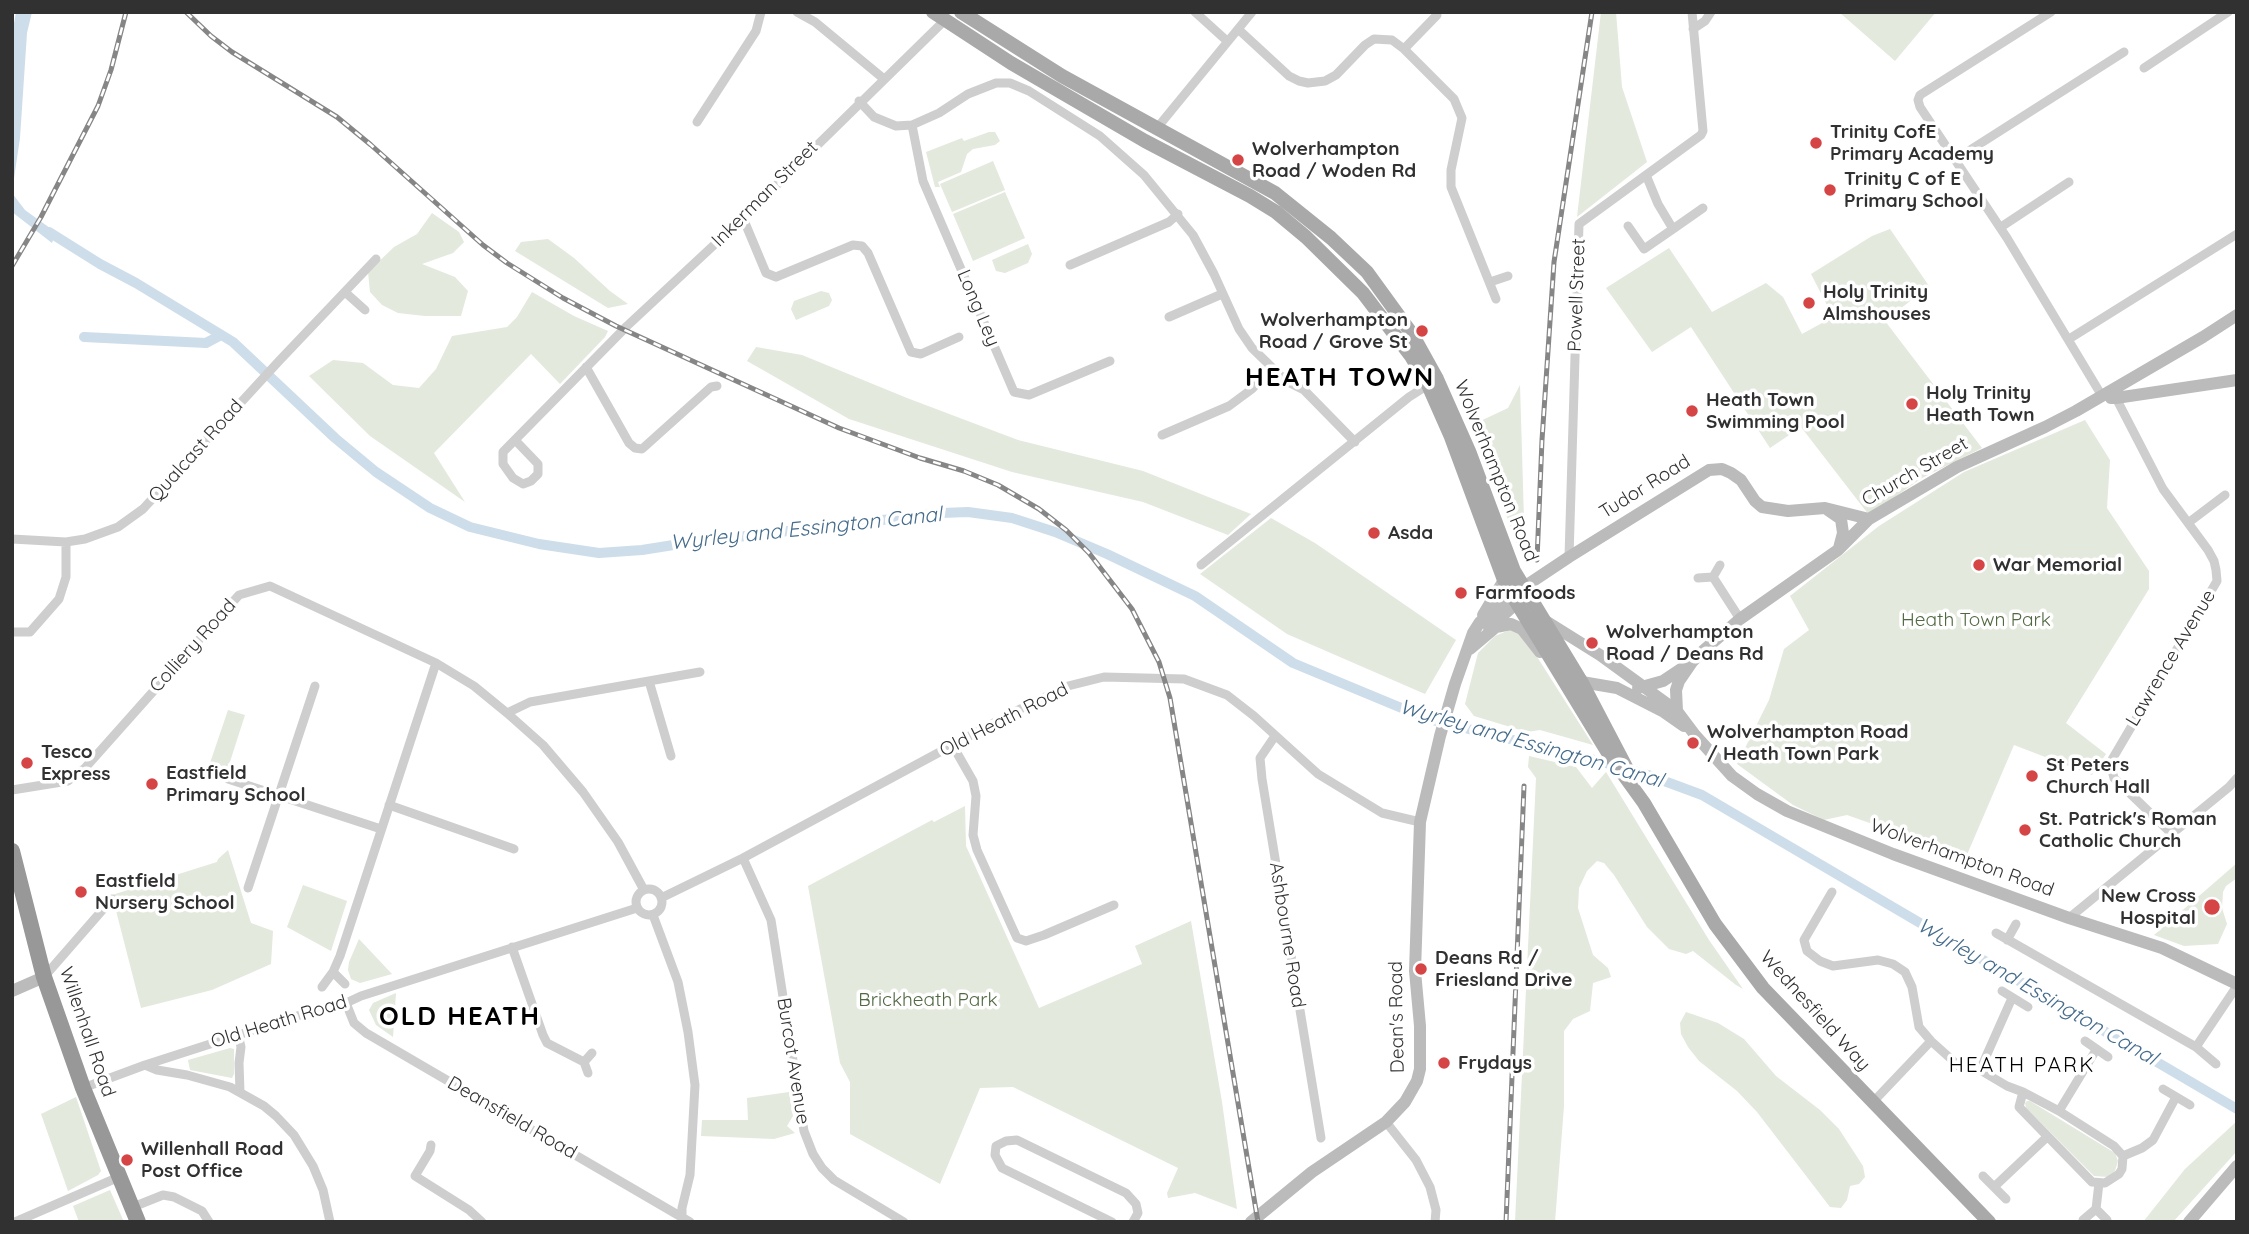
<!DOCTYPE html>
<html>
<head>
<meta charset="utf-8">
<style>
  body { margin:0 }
  #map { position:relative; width:2249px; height:1234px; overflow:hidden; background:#fff; font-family:Quicksand,sans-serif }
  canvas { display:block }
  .frame { position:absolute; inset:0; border:14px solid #313131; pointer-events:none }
</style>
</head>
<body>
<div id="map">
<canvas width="2249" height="1234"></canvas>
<div class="frame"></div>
</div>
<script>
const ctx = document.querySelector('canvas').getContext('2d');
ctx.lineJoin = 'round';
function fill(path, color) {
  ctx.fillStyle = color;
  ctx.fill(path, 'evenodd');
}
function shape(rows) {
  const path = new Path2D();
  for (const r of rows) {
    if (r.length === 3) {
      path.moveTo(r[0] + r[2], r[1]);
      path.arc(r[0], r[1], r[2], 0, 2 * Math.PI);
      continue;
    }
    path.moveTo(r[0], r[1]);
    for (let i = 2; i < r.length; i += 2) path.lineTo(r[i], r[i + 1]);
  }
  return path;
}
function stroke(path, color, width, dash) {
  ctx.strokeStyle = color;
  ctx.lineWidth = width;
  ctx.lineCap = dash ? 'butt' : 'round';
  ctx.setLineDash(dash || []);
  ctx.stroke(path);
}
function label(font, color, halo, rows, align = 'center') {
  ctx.font = font + ' Quicksand,sans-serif';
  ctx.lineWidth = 7;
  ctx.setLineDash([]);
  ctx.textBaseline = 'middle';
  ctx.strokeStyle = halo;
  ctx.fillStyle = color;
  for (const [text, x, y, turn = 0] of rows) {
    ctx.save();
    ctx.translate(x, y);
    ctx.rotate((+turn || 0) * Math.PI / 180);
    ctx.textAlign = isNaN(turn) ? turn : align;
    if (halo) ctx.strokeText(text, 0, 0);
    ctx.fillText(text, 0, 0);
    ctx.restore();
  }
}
const green = shape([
  [1601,12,1616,12,1622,87,1647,162,1577,217],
  [1839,12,1936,12,1895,61],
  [989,132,995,132,1000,141,995,145,973,149,967,154,961,172,938,182,940,187,935,187,926,152,962,138,964,141],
  [993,161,1005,190,952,212,940,184],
  [1005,192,1025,238,973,261,953,214],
  [432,213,459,232,464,242,453,253,422,264,455,277,468,291,461,316,425,316,398,313,382,305,370,292,368,272,394,247,417,234],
  [1890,229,1929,286,1885,321,1982,448,1922,478,1869,515,1801,427,1770,448,1691,327,1652,352,1606,288,1669,248,1712,312,1766,283,1783,297,1802,334,1833,317,1811,274,1872,236],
  [548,239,574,258,610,291,628,304,608,308,515,251,521,242],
  [1028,244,1032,254,1028,263,1005,273,996,271,992,260],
  [821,291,829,293,832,300,829,306,796,320,791,309,794,301],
  [532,292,574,316,608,331,605,337,560,384,531,354,434,453,465,502,370,436,309,376,333,360,363,363,393,385,419,388,436,369,452,336,507,327,517,317],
  [756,347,802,355,907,398,1018,440,1143,471,1251,514,1228,535,1143,502,1012,472,849,419,747,361],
  [1520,385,1525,554,1521,554,1472,425,1508,408],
  [2085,420,2110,460,2107,508,2149,571,2149,589,2066,723,2106,754,2092,775,2014,745,1966,857,1847,815,1824,820,1793,805,1737,764,1769,700,1784,649,1809,630,1790,596,1879,526,1964,472],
  [1271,518,1315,543,1456,640,1425,694,1287,634,1200,574],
  [1512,629,1520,633,1534,652,1593,745,1540,730,1527,732,1474,716,1465,704,1478,653,1495,636],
  [228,710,245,715,228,768,210,763],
  [1529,756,1576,767,1592,788,1606,772,1709,940,1743,989,1736,985,1693,951,1686,954,1669,949,1647,927,1614,875,1604,863,1597,861,1587,871,1579,888,1578,908,1593,955,1608,968,1611,977,1593,983,1590,1011,1573,1019,1564,1031,1564,1106,1555,1222,1515,1222,1536,778,1528,767],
  [965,806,966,846,1039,1008,1142,964,1135,946,1191,921,1222,1102,1237,1209,1195,1193,1168,1198,1167,1193,1178,1168,1013,1087,980,1088,940,1184,850,1134,850,1082,840,1063,808,886,932,820,934,822],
  [228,850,251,923,273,931,271,964,212,990,141,1008,112,895,217,862,218,859],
  [2237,863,2237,878,2226,886,2223,892,2222,908,2227,924,2218,944,2184,946,2154,935],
  [303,885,347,901,331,951,287,927],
  [359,939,392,974,360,983,351,979,348,970,349,962],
  [396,993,393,1037,376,1025,369,1010,373,1003],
  [1686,1012,1718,1023,1744,1039,1776,1076,1820,1110,1839,1129,1863,1166,1865,1177,1859,1184,1850,1186,1847,1200,1841,1208,1830,1207,1757,1112,1737,1091,1699,1061,1688,1047,1681,1034,1680,1023],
  [230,1048,234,1049,234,1074,232,1078,190,1070,188,1060],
  [789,1092,793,1116,787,1126,795,1133,774,1139,701,1136,702,1120,748,1120,747,1098],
  [76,1097,101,1171,98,1175,68,1191,41,1114],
  [2027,1101,2030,1101,2115,1153,2118,1161,2115,1171,2108,1177,2094,1176,2026,1108,2025,1103],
  [2237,1121,2237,1151,2173,1222,2143,1222,2185,1169],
  [110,1190,124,1222,79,1222,73,1206]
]);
const water = shape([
  [16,12,32,12,27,33,20,138,12,192,12,35],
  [12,193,25,210,54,231,58,238,53,240,52,243,12,212]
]);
const canal = shape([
  [49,232,100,264,136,283,233,342,335,438,376,472,430,508,470,527,539,544,599,553,642,550,686,543,942,513,968,512,1012,518,1055,532,1107,554,1195,596,1293,663,1428,719,1599,761,1648,775,1702,795,2237,1109],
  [84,337,206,343,221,335]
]);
const street = shape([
  [797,12,815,22,884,79],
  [1195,12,1227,41],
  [2051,12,1920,95,1918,100,1920,107,2007,238,2102,396],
  [1238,29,1289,76,1299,81,1308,83,1325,81,1336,75,1365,45,1374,39,1392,40,1404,49,1454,99,1462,118,1451,170,1451,187,1496,299],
  [1693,29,1705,21,1711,12],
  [1404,49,1437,15],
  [2144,68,2228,12],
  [859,101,874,117,896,126,912,125,939,113,968,94,996,83,1010,83,1029,91,1100,136,1144,175,1193,235,1214,274,1239,329,1252,348,1286,381,1304,390,1355,442],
  [697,122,756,31,761,12],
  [912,125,923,181,1014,392,1029,395,1110,361],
  [1157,128,1252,12],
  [1956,159,2124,52],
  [743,218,766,273,776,277,853,245,862,246,868,253,911,352,921,354,959,337],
  [1628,226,1644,249,1673,229,1658,204,1646,175],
  [2001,227,2069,182],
  [1673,229,1703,208],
  [1070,265,1169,222,1178,214],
  [1490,282,1508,276],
  [346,293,365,310],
  [1169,317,1222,294],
  [2069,339,2237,234],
  [586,367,629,443,635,448,642,449,711,387,717,386],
  [2116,398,2163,489,2208,550,2214,561,2216,570,2217,581,2110,763,2114,778,2171,833],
  [1162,435,1229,406,1252,389,1272,368],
  [515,440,538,464,538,474,531,481,523,484,513,478,503,464,503,452,627,326,743,218,944,21],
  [2188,523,2225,495],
  [12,539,66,542,85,539,118,527,143,509,279,361,376,259],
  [1569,557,1579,224,1701,135,1703,131,1692,12],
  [1201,565,1409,397,1428,385],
  [1713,577,1740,619],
  [1698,578,1713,577,1720,565],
  [12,632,30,632,59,599,66,577,66,542],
  [649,681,671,756],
  [507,713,530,702,700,672],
  [1275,736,1260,758,1262,779,1321,1138],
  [953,746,973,781,976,796,973,835,977,850,1017,938,1026,941,1044,935,1114,905],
  [228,779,381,829],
  [12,790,68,781,85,768,239,595,270,586,436,663,474,686,507,713,543,745,583,792,618,842,644,890],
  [389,805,514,849],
  [743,858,771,920,804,1131,813,1154,822,1168,834,1180,904,1222],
  [248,888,315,686],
  [649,902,13],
  [1832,892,1804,940,1807,951,1820,961,1833,966,1878,960,1893,964,1905,972,1912,987,1919,1027,1931,1041,1960,1067,1980,1070,2007,1086,2023,1092,2059,1111,2114,1146,2123,1156,2122,1169,2119,1174,2105,1183,2092,1182,2019,1107,2023,1092],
  [661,898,743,858,1014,712,1068,686,1104,677,1184,679,1227,695,1254,716,1318,774,1382,813,1420,822],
  [653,915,678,982,688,1032,695,1085,690,1175,682,1208,682,1221],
  [2069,918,2229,787,2237,778],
  [1996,933,2196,1047],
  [2007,940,2016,924],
  [512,947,543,1035,547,1043,584,1062],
  [333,972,345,984],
  [44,977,112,899],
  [322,987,333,972,340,956,436,663],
  [2002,991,2028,1007],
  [346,1003,354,1023,366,1033,690,1222],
  [238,1034,241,1047,239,1063,240,1092],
  [2085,1041,2108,1057],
  [2216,1064,2196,1047,2237,986],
  [145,1065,157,1070,187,1075,230,1087,264,1106,276,1116,294,1135,313,1166,323,1190,330,1222],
  [1980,1070,2012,998],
  [588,1073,584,1062,592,1053],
  [83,1088,145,1065,319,1009,346,1003,361,996,637,908],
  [2163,1089,2190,1105],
  [1873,1102,1931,1041],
  [2059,1111,2096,1050],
  [1386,1122,1416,1160,1430,1187,1436,1210,1435,1222],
  [431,1145,430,1151,415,1176,469,1210,482,1222],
  [2123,1156,2142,1148,2153,1140,2176,1097],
  [1983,1176,2006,1199],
  [1994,1187,2047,1137],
  [133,1207,163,1195,174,1197,202,1211,209,1222],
  [2096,1209,2099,1183],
  [2083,1220,2096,1209,2107,1220],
  [15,1222,119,1177],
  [1112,1222,1002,1168,995,1155,996,1146,1006,1141,1017,1140,1126,1193,1136,1204,1138,1213,1133,1222]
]);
const secondary = shape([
  [2108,392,2111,398,2116,398,2237,380],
  [1828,510,1841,519,1843,533,1839,548],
  [1483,615,1504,580],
  [1544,620,1600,655,1677,711,1695,735,1732,776,1757,794,1787,811,1893,854,2069,918,2162,948,2237,984],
  [1489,628,1522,598],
  [1470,649,1496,627,1511,624,1522,629,1540,652],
  [1576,681,1617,688,1664,712,1684,726],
  [1638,688,1663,681,1687,665],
  [1677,711,1676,690,1679,681,1692,662,1704,650,1740,619,1838,550,1869,519,1957,467,2045,427,2076,411,2203,337,2237,315],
  [12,991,44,977],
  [1251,1222,1312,1172,1386,1122,1405,1102,1417,1081,1420,1069,1420,1026,1415,971,1420,822,1440,736,1455,684,1473,633,1480,622,1512,595,1569,557,1709,470,1722,469,1731,473,1741,480,1755,501,1762,507,1788,511,1825,508,1869,519],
  [2189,1222,2237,1166]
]);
const primary = shape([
  [933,12,1011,63,1145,141,1250,196,1276,212,1306,237,1363,293,1411,356,1428,385,1451,437,1504,580,1512,595,1610,756,1644,803,1715,924,1763,988,1989,1222],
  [961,12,1062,76,1275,193,1331,238,1367,272,1412,334,1437,379,1469,451,1514,571,1582,683,1626,767]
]);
const highway = shape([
  [12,851,44,977,83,1088,138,1222]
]);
const rail = shape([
  [186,12,211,36,232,52,337,117,371,145,483,245,507,263,563,298,616,326,839,428,920,458,964,471,998,485,1039,509,1066,530,1089,553,1132,609,1159,662,1170,698,1258,1222],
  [12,266,41,217,98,106,111,70,126,12],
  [1537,560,1542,440,1554,262,1592,12],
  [1506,1222,1524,786]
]);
const markers = [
  [1816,143,7,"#d64545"],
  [1238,160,7,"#d64545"],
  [1830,190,7,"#d64545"],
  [1809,303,7,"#d64545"],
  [1422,331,7,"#d64545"],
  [1912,404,7,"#d64545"],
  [1692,411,7,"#d64545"],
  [1374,533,7,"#d64545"],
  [1979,565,7,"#d64545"],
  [1461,593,7,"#d64545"],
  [1592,643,7,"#d64545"],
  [1693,743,7,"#d64545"],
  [27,763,7,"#d64545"],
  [2032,776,7,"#d64545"],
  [152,784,7,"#d64545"],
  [2025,830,7,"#d64545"],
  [81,892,7,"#d64545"],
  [2212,907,9,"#d64545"],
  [1421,969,7,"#d64545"],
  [1444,1063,7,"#d64545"],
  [127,1160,7,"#d64545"]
];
const poiNames = [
  ["Trinity CofE",1830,132],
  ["Primary Academy",1830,154],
  ["Wolverhampton",1252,149],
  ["Road / Woden Rd",1252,171],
  ["Trinity C of E",1844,179],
  ["Primary School",1844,201],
  ["Holy Trinity",1823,292],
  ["Almshouses",1823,314],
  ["Wolverhampton",1408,320,"right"],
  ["Road / Grove St",1408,342,"right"],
  ["Holy Trinity",1926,393],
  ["Heath Town",1926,415],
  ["Heath Town",1706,400],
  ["Swimming Pool",1706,422],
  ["Asda",1388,533],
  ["War Memorial",1993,565],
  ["Farmfoods",1475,593],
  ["Wolverhampton",1606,632],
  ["Road / Deans Rd",1606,654],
  ["Wolverhampton Road",1707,732],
  ["/ Heath Town Park",1707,754],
  ["Tesco",41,752],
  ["Express",41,774],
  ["St Peters",2046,765],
  ["Church Hall",2046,787],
  ["Eastfield",166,773],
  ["Primary School",166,795],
  ["St. Patrick's Roman",2039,819],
  ["Catholic Church",2039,841],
  ["Eastfield",95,881],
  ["Nursery School",95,903],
  ["New Cross",2196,896,"right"],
  ["Hospital",2196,918,"right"],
  ["Deans Rd /",1435,958],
  ["Friesland Drive",1435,980],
  ["Frydays",1458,1063],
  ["Willenhall Road",141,1149],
  ["Post Office",141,1171]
];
const streetNames = [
  ["Inkerman Street",765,194,-45],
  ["Powell Street",1577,295,-88],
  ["Long Ley",978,308,67],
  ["Qualcast Road",196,451,-48],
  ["Wolverhampton Road",1496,471,68],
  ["Church Street",1915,472,-30],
  ["Tudor Road",1645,487,-32],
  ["Colliery Road",193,646,-48],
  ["Lawrence Avenue",2171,658,-59],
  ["Old Heath Road",1004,720,-27],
  ["Wolverhampton Road",1962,858,20],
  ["Ashbourne Road",1287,935,81],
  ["Wednesfield Way",1815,1011,48],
  ["Dean's Road",1397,1017,-91],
  ["Old Heath Road",279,1022,-17],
  ["Willenhall Road",87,1032,71],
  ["Burcot Avenue",793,1061,81],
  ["Deansfield Road",512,1118,30]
];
const parkNames = [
  ["Heath Town Park",1976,620],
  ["Brickheath Park",928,1000]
];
const waterNames = [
  ["Wyrley and Essington Canal",806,529,-6],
  ["Wyrley and Essington Canal",1531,744,16],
  ["Wyrley and Essington Canal",2037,992,30]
];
const neighbourhoodNames = [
  ["HEATH PARK",2022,1066]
];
const districtNames = [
  ["HEATH TOWN",1340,378],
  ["OLD HEATH",460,1017]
];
fill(green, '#e3e9dd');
fill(water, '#ceddea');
stroke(canal, '#ceddea', 10);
stroke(street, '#cecece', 9);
stroke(secondary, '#bbb', 12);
stroke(primary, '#a9a9a9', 14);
stroke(highway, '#989898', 16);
stroke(rail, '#868686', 5);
stroke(rail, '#fff', 2.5, [8]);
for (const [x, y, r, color] of markers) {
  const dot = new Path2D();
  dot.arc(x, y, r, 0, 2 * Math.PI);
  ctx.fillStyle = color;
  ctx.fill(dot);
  stroke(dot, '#fff', 2.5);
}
label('bold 19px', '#313131', '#fff', poiNames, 'left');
label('19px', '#313131', '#fff', streetNames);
label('19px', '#516942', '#fff', parkNames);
label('italic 21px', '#456c8c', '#fff', waterNames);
ctx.letterSpacing = '2px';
label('21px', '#000', '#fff', neighbourhoodNames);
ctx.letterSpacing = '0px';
ctx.letterSpacing = '2px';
label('bold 26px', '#000', '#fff', districtNames);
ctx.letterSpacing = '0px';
</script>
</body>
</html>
